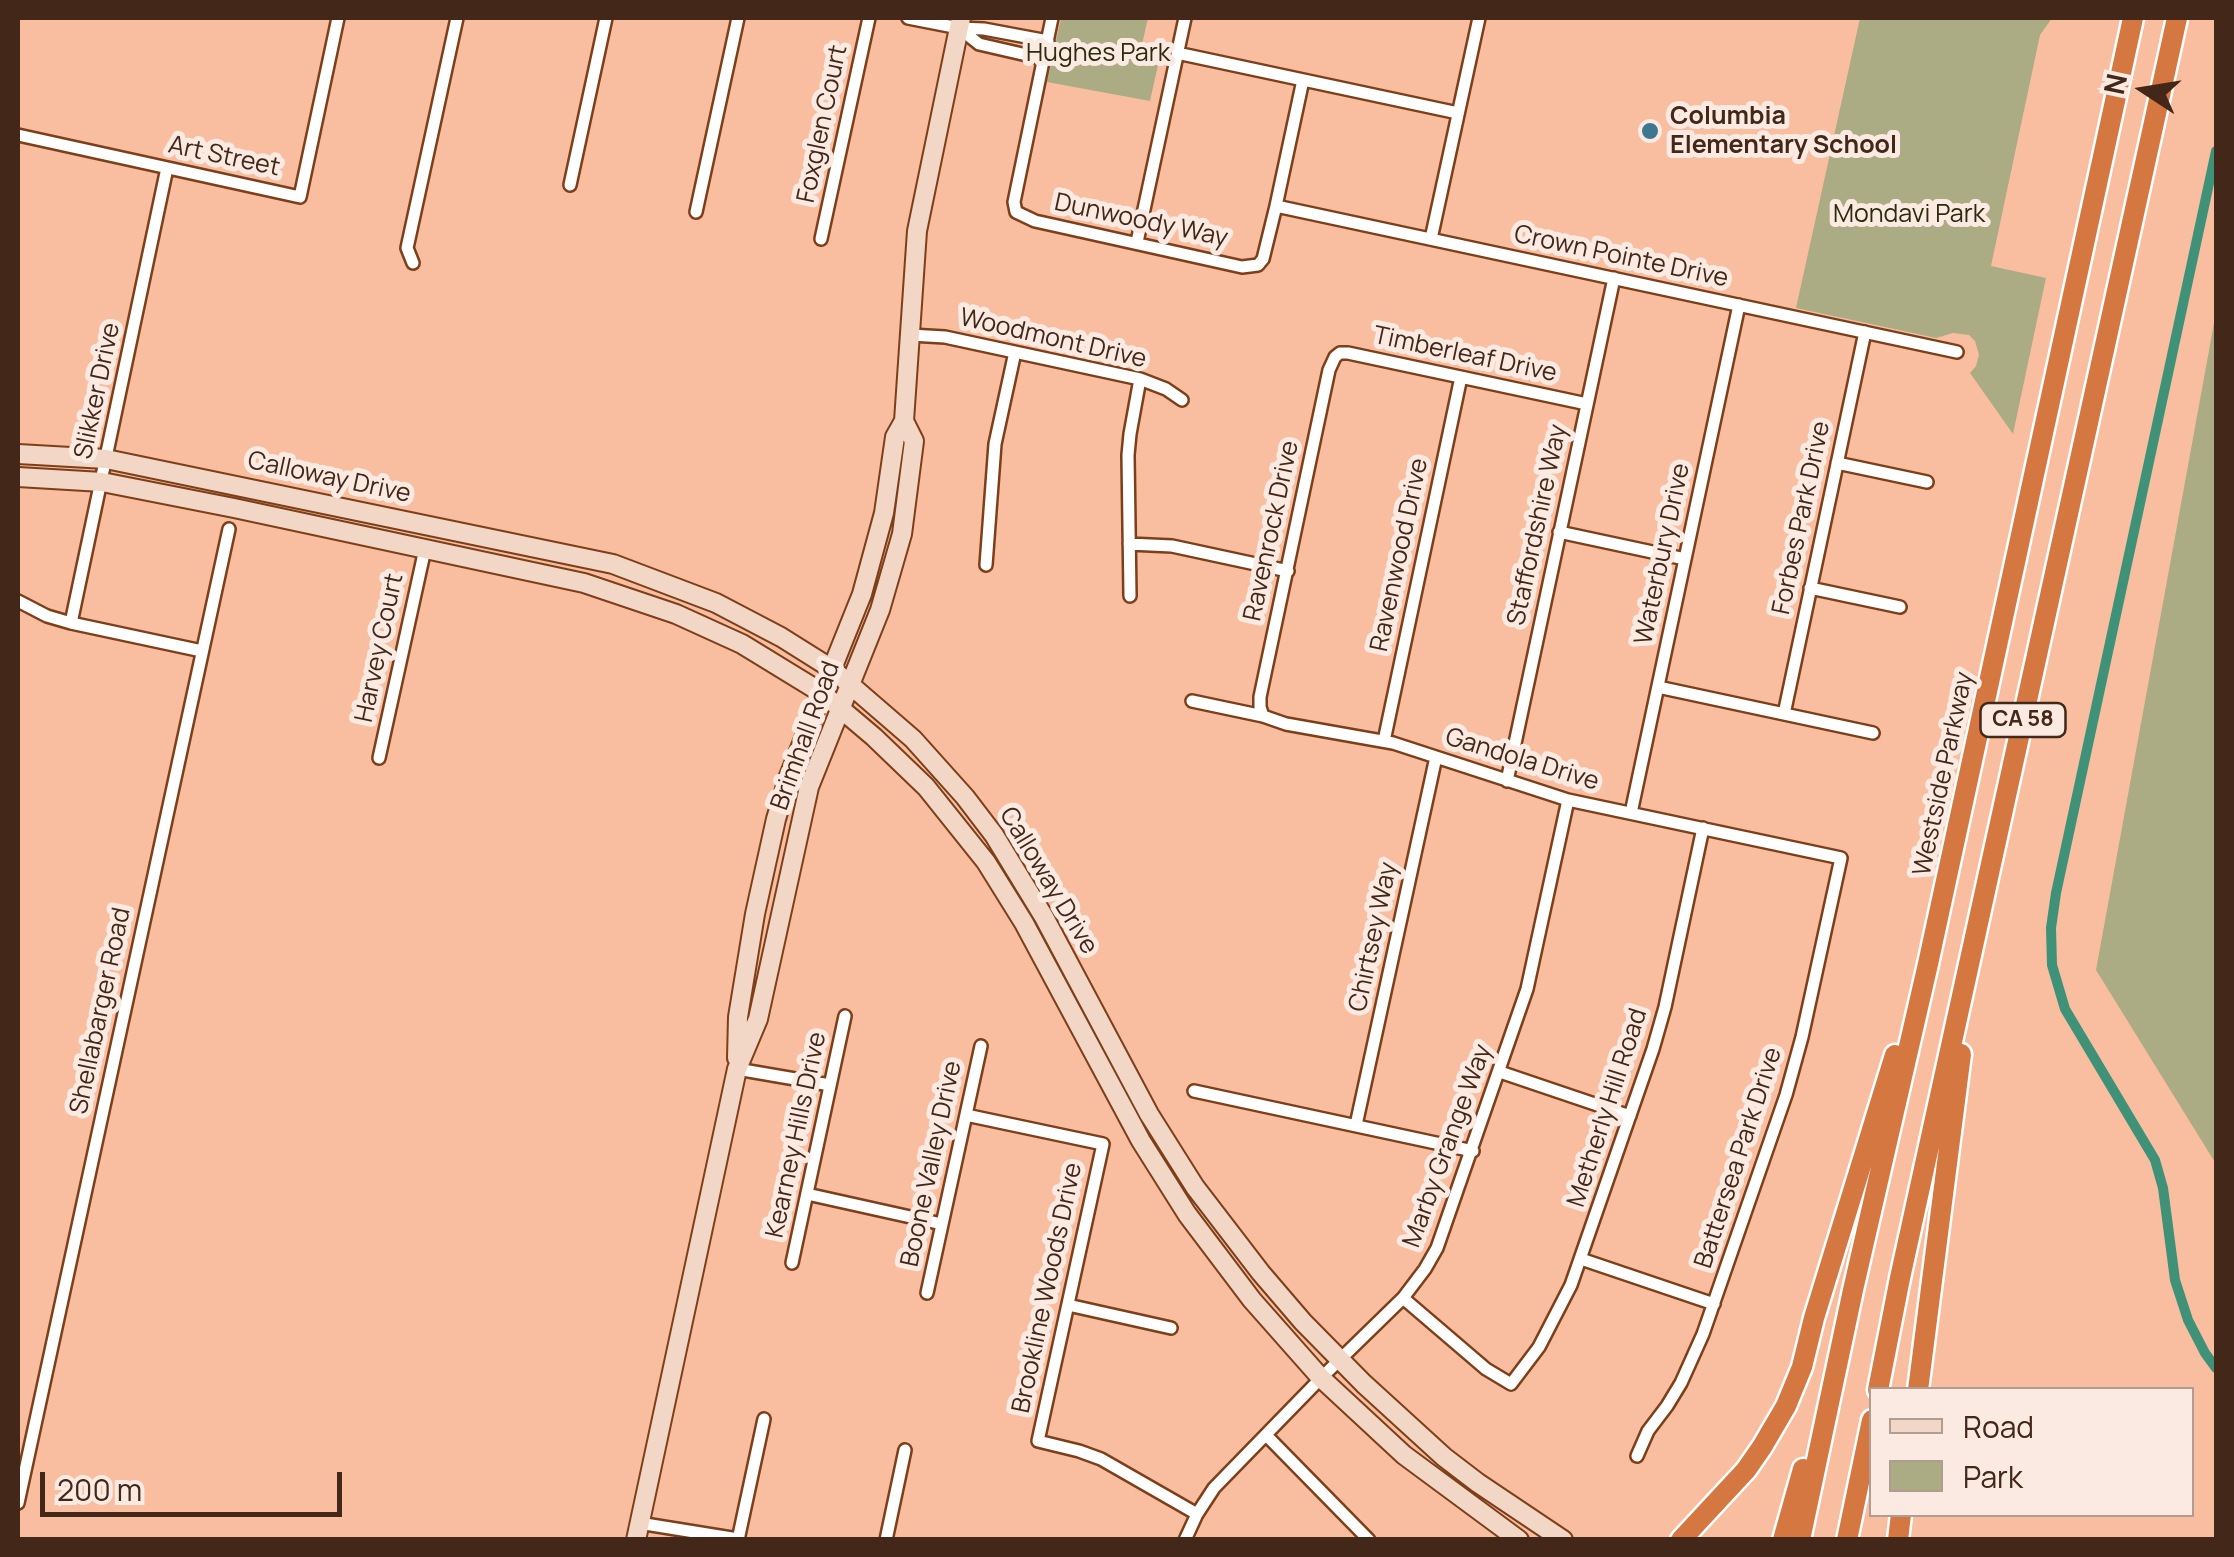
<!DOCTYPE html>
<html>
<head>
<meta charset="utf-8">
<style>
  body { margin:0 }
  #map { position:relative; width:2234px; height:1557px; overflow:hidden; background:#f9be9f; font-family:Manrope,sans-serif }
  canvas { display:block }
  .frame { position:absolute; inset:0; border:20px solid #432718; pointer-events:none }
  .legend { position:absolute; left:1869px; top:1387px; width:325px; height:130px; box-sizing:border-box; background:#faeae2; border:2px solid #b19c91; margin:0; padding:12px 18px; list-style:none; font-size:30px; color:#432718 }
  .legend li { display:flex; align-items:center; gap:20px; height:50px }
  .legend b { width:50px; border:2px solid #b19c91 }
  .north { position:absolute; left:2094px; top:40px; width:100px; height:100px; -webkit-text-stroke:8px #faeae2; paint-order:stroke; rotate:282deg; font-size:28px; font-weight:700; line-height:40px; text-align:center; color:#432718 }
  .north::after { content:''; display:block; margin:auto; width:35px; height:45px; background:#432718; clip-path:polygon(50% 0,100% 100%,50% 72%,0 100%) }
  .scale { position:absolute; left:40px; top:1472px; width:302px; height:45px; box-sizing:border-box; border:5px solid #432718; border-top:0; padding-left:12px; font-size:30px; line-height:35px; white-space:nowrap; color:#432718; -webkit-text-stroke:8px #faeae2; paint-order:stroke }
</style>
</head>
<body>
<div id="map">
<canvas width="2234" height="1557"></canvas>
<div class="frame"></div>
<ul class="legend">
<li><b style="height:12px;background:#f2d6c6"></b>Road</li>
<li><b style="height:28px;background:#abac83"></b>Park</li>
</ul>
<div class="north">N</div>
<div class="scale">200 m</div>
</div>
<script>
const ctx = document.querySelector('canvas').getContext('2d');
ctx.lineJoin = 'round';
function fill(path, color) {
  ctx.fillStyle = color;
  ctx.fill(path, 'evenodd');
}
function shape(rows) {
  const path = new Path2D();
  for (const r of rows) {
    path.moveTo(r[0], r[1]);
    for (let i = 2; i < r.length; i += 2) path.lineTo(r[i], r[i + 1]);
  }
  return path;
}
function stroke(path, color, width, dash) {
  ctx.strokeStyle = color;
  ctx.lineWidth = width;
  ctx.lineCap = dash ? 'butt' : 'round';
  ctx.setLineDash(dash || []);
  ctx.stroke(path);
}
function label(font, color, halo, rows, align = 'center') {
  ctx.font = font + ' Manrope,sans-serif';
  ctx.lineWidth = 10;
  ctx.setLineDash([]);
  ctx.textBaseline = 'middle';
  ctx.strokeStyle = halo;
  ctx.fillStyle = color;
  for (const [text, x, y, turn = 0] of rows) {
    ctx.save();
    ctx.translate(x, y);
    ctx.rotate((+turn || 0) * Math.PI / 180);
    ctx.textAlign = isNaN(turn) ? turn : align;
    if (halo) ctx.strokeText(text, 0, 0);
    ctx.fillText(text, 0, 0);
    ctx.restore();
  }
}
const green = shape([
  [1061,18,1148,18,1141,49,1143,53,1149,51,1149,55,1160,56,1150,101,1047,82],
  [1860,18,2052,18,2040,35,1991,266,2046,278,2013,434,1970,373,1976,366,1979,355,1975,341,1969,335,1953,333,1936,338,1796,308],
  [2216,312,2216,1164,2096,970]
]);
const canal = shape([
  [2216,151,2056,893,2051,928,2052,965,2065,1009,2155,1160,2163,1188,2175,1280,2188,1320,2205,1353,2216,1368]
]);
const street = shape([
  [908,18,959,28,984,29,1048,41],
  [1052,18,1014,202,1016,212,1035,221,1242,267,1258,265,1263,259,1276,206,1303,80],
  [959,28,979,44,1044,59],
  [1177,53,1458,113],
  [18,135,300,197,338,18],
  [570,185,606,18],
  [1276,206,1957,352],
  [696,212,738,18],
  [821,239,869,18],
  [1431,239,1479,18],
  [1137,242,1185,18],
  [413,263,407,248,457,18],
  [910,335,945,337,1140,379,1166,389,1182,400],
  [1837,463,1927,482],
  [1559,532,1685,559],
  [1129,544,1172,546,1288,571],
  [986,565,995,444,1015,352],
  [1810,588,1900,607],
  [1130,596,1128,455,1130,434,1140,379],
  [18,601,47,616,71,623,202,651],
  [71,623,167,168],
  [1658,687,1873,733],
  [1192,701,1263,716,1286,724,1393,743,1568,800,1841,858,1802,1037,1786,1095,1703,1334,1681,1383,1667,1406,1648,1431,1637,1456],
  [1784,714,1865,332],
  [1263,716,1260,707,1260,697,1329,370,1335,357,1340,353,1348,353,1587,404],
  [1384,741,1461,377],
  [379,758,425,549],
  [1507,781,1614,278],
  [1631,813,1739,305],
  [737,1069,830,1085],
  [1500,1072,1630,1116],
  [1194,1091,1473,1151],
  [966,1115,1103,1144,1038,1441,1079,1451,1101,1459,1197,1514],
  [1356,1125,1436,757],
  [807,1194,942,1224],
  [1581,1259,1714,1304],
  [792,1263,845,1016],
  [927,1293,981,1046],
  [1403,1298,1486,1369,1511,1384,1539,1347,1571,1285,1653,1049,1665,1007,1703,828],
  [1068,1305,1171,1328],
  [1266,1435,1369,1540],
  [18,1503,229,529],
  [639,1523,738,1539],
  [738,1540,764,1419],
  [886,1540,905,1450],
  [1185,1540,1197,1514,1214,1488,1321,1378,1403,1298,1425,1269,1437,1248,1527,989,1568,800]
]);
const secondary = shape([
  [18,454,106,459,613,564,716,603,781,637,832,669,913,739,965,797,994,835,1044,917,1149,1114,1195,1187,1261,1273,1303,1322,1364,1384,1444,1457,1478,1483,1563,1540],
  [18,477,102,482,234,508,584,583,676,614,742,644,822,693,874,737,926,787,986,862,1024,923,1141,1141,1187,1214,1252,1300,1321,1378,1404,1455,1519,1540],
  [737,1058,738,1017,755,914,776,819,789,776,862,594,884,513,895,437,904,421,917,231,961,18],
  [636,1540,737,1069,758,1019,809,787,880,610,902,534,914,441,904,421]
]);
const highway = shape([
  [1878,1390,1900,1278,2177,18],
  [1918,1390,1961,1054],
  [1681,1540,1746,1470,1762,1447,1786,1406,1802,1367,1814,1318,1895,1055],
  [1783,1540,1803,1469],
  [1800,1540,1853,1290,1928,964,2133,18],
  [1847,1540,1872,1420],
  [1898,1540,1901,1514]
]);
const markers = [
  [1650,131,10,"#3e7790"]
];
const shields = [
  [2023,720,85]
];
const shieldNames = [
  ["CA 58",2023,720]
];
const parkNames = [
  ["Hughes Park",1098,54],
  ["Mondavi Park",1909,215]
];
const poiNames = [
  ["Columbia",1670,117],
  ["Elementary School",1670,146]
];
const streetNames = [
  ["Foxglen Court",823,124,-78],
  ["Art Street",224,157,12],
  ["Dunwoody Way",1141,221,12],
  ["Crown Pointe Drive",1621,257,12],
  ["Woodmont Drive",1053,339,13],
  ["Timberleaf Drive",1465,355,12],
  ["Slikker Drive",98,391,-78],
  ["Calloway Drive",329,478,12],
  ["Forbes Park Drive",1802,518,-78],
  ["Staffordshire Way",1538,525,-78],
  ["Ravenrock Drive",1272,531,-78],
  ["Waterbury Drive",1663,554,-78],
  ["Ravenwood Drive",1400,555,-78],
  ["Harvey Court",380,648,-78],
  ["Brimhall Road",806,736,-70],
  ["Gandola Drive",1522,760,17],
  ["Westside Parkway",1944,774,-78],
  ["Calloway Drive",1048,881,59],
  ["Chirtsey Way",1374,937,-78],
  ["Shellabarger Road",101,1011,-78],
  ["Metherly Hill Road",1608,1108,-72],
  ["Kearney Hills Drive",797,1135,-78],
  ["Marby Grange Way",1448,1146,-70],
  ["Battersea Park Drive",1739,1158,-72],
  ["Boone Valley Drive",932,1164,-78],
  ["Brookline Woods Drive",1048,1288,-78]
];
fill(green, '#abac83');
stroke(canal, '#3f9277', 10);
stroke(street, '#7d3f19', 16);
stroke(secondary, '#7d3f19', 22);
stroke(highway, '#fff', 25);
stroke(street, '#fff', 11);
stroke(secondary, '#f2d6c6', 18);
stroke(highway, '#d57740', 20);
for (const [x, y, r, color] of markers) {
  const dot = new Path2D();
  dot.arc(x, y, r, 0, 2 * Math.PI);
  ctx.fillStyle = color;
  ctx.fill(dot);
  stroke(dot, '#faeae2', 4);
}
for (const [x, y, w] of shields) {
  const box = new Path2D();
  box.roundRect(x - w / 2, y - 17, w, 34, 8);
  ctx.fillStyle = '#faeae2';
  ctx.fill(box);
  stroke(box, '#432718', 2.5);
}
label('bold 22px', '#432718', null, shieldNames);
label('25px', '#2c2c0d', '#faeae2', parkNames);
label('bold 25px', '#432718', '#faeae2', poiNames, 'left');
label('25px', '#432718', '#faeae2', streetNames);
</script>
</body>
</html>
